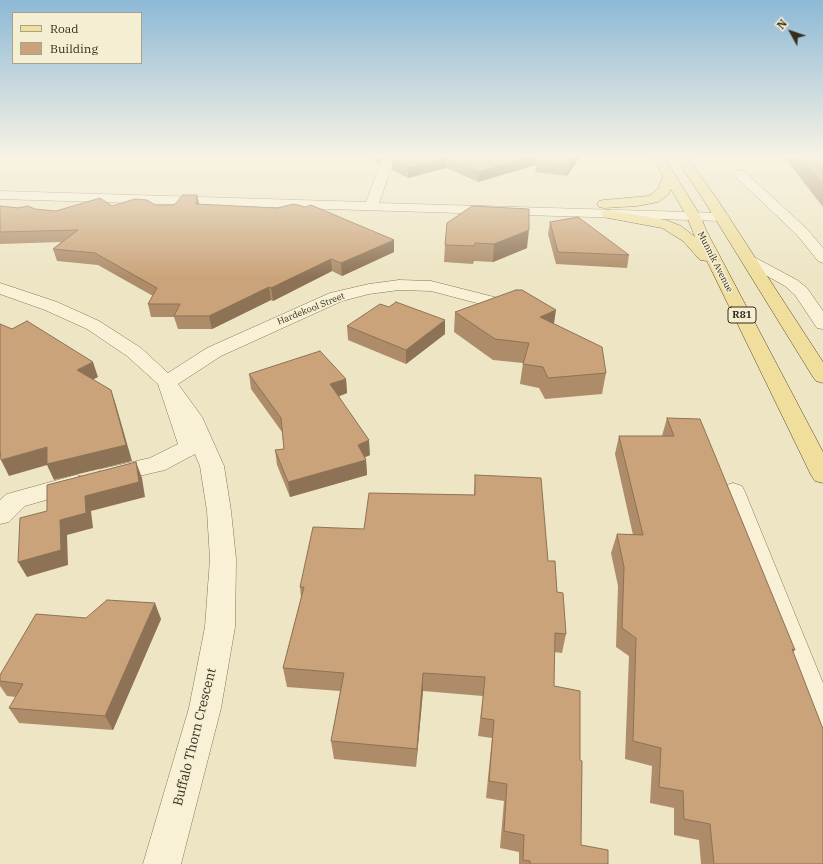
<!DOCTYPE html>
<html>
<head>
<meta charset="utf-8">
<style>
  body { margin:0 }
  #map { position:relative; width:823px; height:864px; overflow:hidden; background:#ede5c3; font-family:"IBM Plex Serif",serif }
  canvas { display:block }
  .legend { position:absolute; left:12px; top:12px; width:130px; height:52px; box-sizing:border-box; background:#f4eed3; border:1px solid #a8a18b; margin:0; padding:5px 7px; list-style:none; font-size:12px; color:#372d1e }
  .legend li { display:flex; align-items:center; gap:8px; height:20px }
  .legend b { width:20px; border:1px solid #a8a18b }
  .north { position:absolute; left:771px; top:12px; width:40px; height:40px; -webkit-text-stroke:3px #f4eed3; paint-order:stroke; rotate:310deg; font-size:11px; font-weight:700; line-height:16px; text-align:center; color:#372d1e }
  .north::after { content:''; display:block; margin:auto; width:14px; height:18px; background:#372d1e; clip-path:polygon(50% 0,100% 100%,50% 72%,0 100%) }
</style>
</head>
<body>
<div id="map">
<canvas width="823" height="864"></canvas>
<ul class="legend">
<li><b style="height:5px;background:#efde9c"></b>Road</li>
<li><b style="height:11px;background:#caa37a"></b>Building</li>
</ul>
<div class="north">N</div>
</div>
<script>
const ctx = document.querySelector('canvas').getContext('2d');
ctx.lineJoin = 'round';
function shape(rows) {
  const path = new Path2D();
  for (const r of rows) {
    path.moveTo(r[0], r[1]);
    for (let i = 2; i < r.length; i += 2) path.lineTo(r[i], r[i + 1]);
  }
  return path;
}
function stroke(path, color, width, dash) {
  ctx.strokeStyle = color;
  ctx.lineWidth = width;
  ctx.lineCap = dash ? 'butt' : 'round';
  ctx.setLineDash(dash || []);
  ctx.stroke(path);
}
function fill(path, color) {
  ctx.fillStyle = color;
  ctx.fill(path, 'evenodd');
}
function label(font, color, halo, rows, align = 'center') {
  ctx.font = font + ' "IBM Plex Serif",serif';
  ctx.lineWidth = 3.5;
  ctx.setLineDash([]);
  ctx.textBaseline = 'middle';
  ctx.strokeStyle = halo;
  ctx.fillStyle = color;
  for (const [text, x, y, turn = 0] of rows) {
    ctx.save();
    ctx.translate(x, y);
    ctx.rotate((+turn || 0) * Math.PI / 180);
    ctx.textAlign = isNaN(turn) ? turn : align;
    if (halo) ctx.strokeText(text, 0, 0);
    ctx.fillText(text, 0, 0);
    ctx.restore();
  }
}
const minor = shape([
  [383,157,395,157,379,203,722,213,727,214,729,217,727,220,722,221,0,199,0,191,366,202,383,157],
  [740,170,744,171,807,229,823,248,823,263,818,261,797,235,736,177,734,174,736,171,740,170],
  [749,255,754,257,797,280,807,288,823,311,823,329,817,328,795,295,785,286,744,263,741,260,744,257,749,255],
  [399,280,431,281,498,298,501,302,498,306,492,307,431,291,399,290,369,294,342,301,221,356,178,384,202,417,224,466,231,511,236,559,235,627,221,708,181,864,143,864,189,708,205,627,210,559,207,511,200,466,195,454,165,470,109,483,101,481,97,475,101,469,150,458,178,444,158,384,127,356,87,329,45,310,0,294,0,283,57,302,99,321,141,348,168,373,207,348,330,293,369,284,399,280],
  [76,475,84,477,88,483,84,489,25,506,9,522,0,524,0,500,7,494,76,475],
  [733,483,742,486,745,492,823,683,823,740,811,735,806,724,721,492,724,486,733,483]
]);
const major = shape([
  [652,157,664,157,701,217,706,230,823,452,823,483,815,481,811,475,707,261,700,260,683,241,662,228,608,218,603,217,601,214,603,211,608,210,666,220,681,226,695,237,687,217,671,189,669,194,658,202,653,203,637,206,604,208,599,207,597,204,599,201,604,200,649,196,658,189,663,176,652,157],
  [675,157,687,157,717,199,823,362,823,383,816,381,813,377,703,199,675,157]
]);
const wall = shape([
  [369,157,382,157,379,164,369,159],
  [393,157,537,157,536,165,478,182,446,168,408,178,392,170,392,160],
  [580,157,567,176,535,172,537,161],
  [784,157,823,157,823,207],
  [199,204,394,252,342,276,332,271,273,301,271,300,212,329,178,329,174,317,151,317,148,304,153,296,98,265,57,261,53,249,61,242,0,244,0,206,56,211,112,206],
  [550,222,629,255,627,268,556,264,548,234],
  [447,223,527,248,493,262,474,261,473,264,444,262,445,245],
  [455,312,554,324,606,373,602,394,545,399,539,388,520,384,523,363,493,360,454,332],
  [347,326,445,334,406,364,348,340],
  [249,374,346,379,347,393,339,396,370,455,365,457,366,460,367,475,290,497,277,465,275,450,284,449,282,432,251,389],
  [667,418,795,650,793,652,823,864,701,864,699,840,674,835,674,808,650,803,652,766,625,759,629,656,616,647,618,586,611,553,617,534,633,535,615,454,619,436,662,436],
  [475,475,548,561,557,592,566,634,562,653,554,652,554,686,580,760,581,845,608,864,519,864,519,852,500,848,504,801,486,798,492,738,478,736,483,696,423,691,416,767,334,759,331,741,340,691,287,687,283,668,301,598,300,587,364,529,474,495],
  [86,618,161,619,113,730,19,723,9,708,16,697,7,696,0,686,0,681]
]);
const shadedWall = shape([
  [379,157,382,157,379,164],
  [528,157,537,157,536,165,478,182,479,172],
  [574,157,580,157,567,176,569,165],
  [446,158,446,168,408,178,408,168],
  [197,195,200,207,196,204],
  [529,230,527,248,493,262,494,244],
  [394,240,394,252,342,276,341,263],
  [331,259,332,271,273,301,271,288],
  [269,287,271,300,212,329,209,316],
  [556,310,553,330,540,317],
  [445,320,445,334,406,364,406,350],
  [93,362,98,377,83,385,77,370],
  [346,379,347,393,332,399,330,384],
  [111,390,116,405,132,461,54,480,47,465,9,476,1,460,47,447],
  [369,440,370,455,359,460,358,445],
  [366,460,367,475,290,497,288,482],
  [136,462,142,478,145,497,91,511,93,528,67,535,68,565,27,577,18,562,85,496],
  [155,603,161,619,113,730,105,716],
  [423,673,423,691,416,767,417,749]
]);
const building = shape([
  [393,157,528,157,479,172,446,158,408,168,392,160,393,157],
  [540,157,574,157,569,165,537,161,540,157],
  [801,157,823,157,823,184,801,157],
  [183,195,197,195,196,204,277,208,294,204,305,207,311,205,394,240,341,263,331,259,271,288,269,287,209,316,174,316,180,304,148,304,157,288,95,253,53,249,78,230,0,232,0,206,18,208,28,206,35,209,56,211,100,198,112,206,135,199,147,200,155,205,174,205,183,195],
  [472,206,529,209,529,230,494,244,475,243,474,246,445,245,447,223,472,206],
  [578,217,629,255,558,252,550,222,578,217],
  [516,290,522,290,556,310,540,317,602,347,606,373,548,378,543,367,523,364,529,343,495,339,455,312,516,290],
  [396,302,445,320,406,350,347,326,380,304,389,307,396,302],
  [27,321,93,362,77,370,111,390,126,445,47,464,47,447,1,460,0,449,0,324,12,329,27,321],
  [320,351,346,379,330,384,369,440,358,445,366,460,288,482,275,450,284,449,281,418,249,374,320,351],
  [667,418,700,419,795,650,792,649,823,729,823,864,714,864,710,824,684,819,683,791,659,787,661,748,633,741,636,638,622,628,624,567,617,534,643,535,619,436,674,436,667,418],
  [136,462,139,482,85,496,86,513,60,520,61,550,18,562,20,518,47,511,47,485,136,462],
  [475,475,541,478,548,561,555,561,557,592,563,593,566,634,555,633,554,686,580,691,580,760,582,761,581,845,608,850,608,864,530,864,530,861,523,860,524,835,504,831,507,784,489,781,494,720,481,718,485,677,423,673,417,749,331,741,344,673,283,668,304,587,300,587,313,527,364,529,369,493,475,495,475,475],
  [107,600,155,603,105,716,9,708,23,684,0,681,0,675,36,614,86,618,107,600]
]);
const farStreetnames = [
  ["Munnik Avenue",715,262,63],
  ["Hardekool Street",311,309,-22]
];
const shields = [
  [742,315,28]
];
const shieldNames = [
  ["R81",742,315]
];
const nearStreetnames = [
  ["Buffalo Thorn Crescent",195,737,-76]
];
stroke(minor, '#87765a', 1);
stroke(major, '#54442f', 1);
fill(minor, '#f8f1d6');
fill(major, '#efde9c');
fill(wall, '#ae8c69');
fill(shadedWall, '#8d7255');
fill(building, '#caa37a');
stroke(building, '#8d7255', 1);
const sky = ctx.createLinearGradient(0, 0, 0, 278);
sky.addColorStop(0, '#8db9d6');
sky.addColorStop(0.56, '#f7f3e4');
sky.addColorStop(1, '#f7f3e400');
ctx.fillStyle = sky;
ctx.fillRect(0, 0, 823, 278);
label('9px', '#372d1e', '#f4eed3', farStreetnames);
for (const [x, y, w] of shields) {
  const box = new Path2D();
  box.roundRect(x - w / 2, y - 8, w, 16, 3);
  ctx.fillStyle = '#f4eed3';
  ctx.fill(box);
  stroke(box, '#372d1e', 1);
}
label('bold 10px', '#372d1e', null, shieldNames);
label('13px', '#372d1e', '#f4eed3', nearStreetnames);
</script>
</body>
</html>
